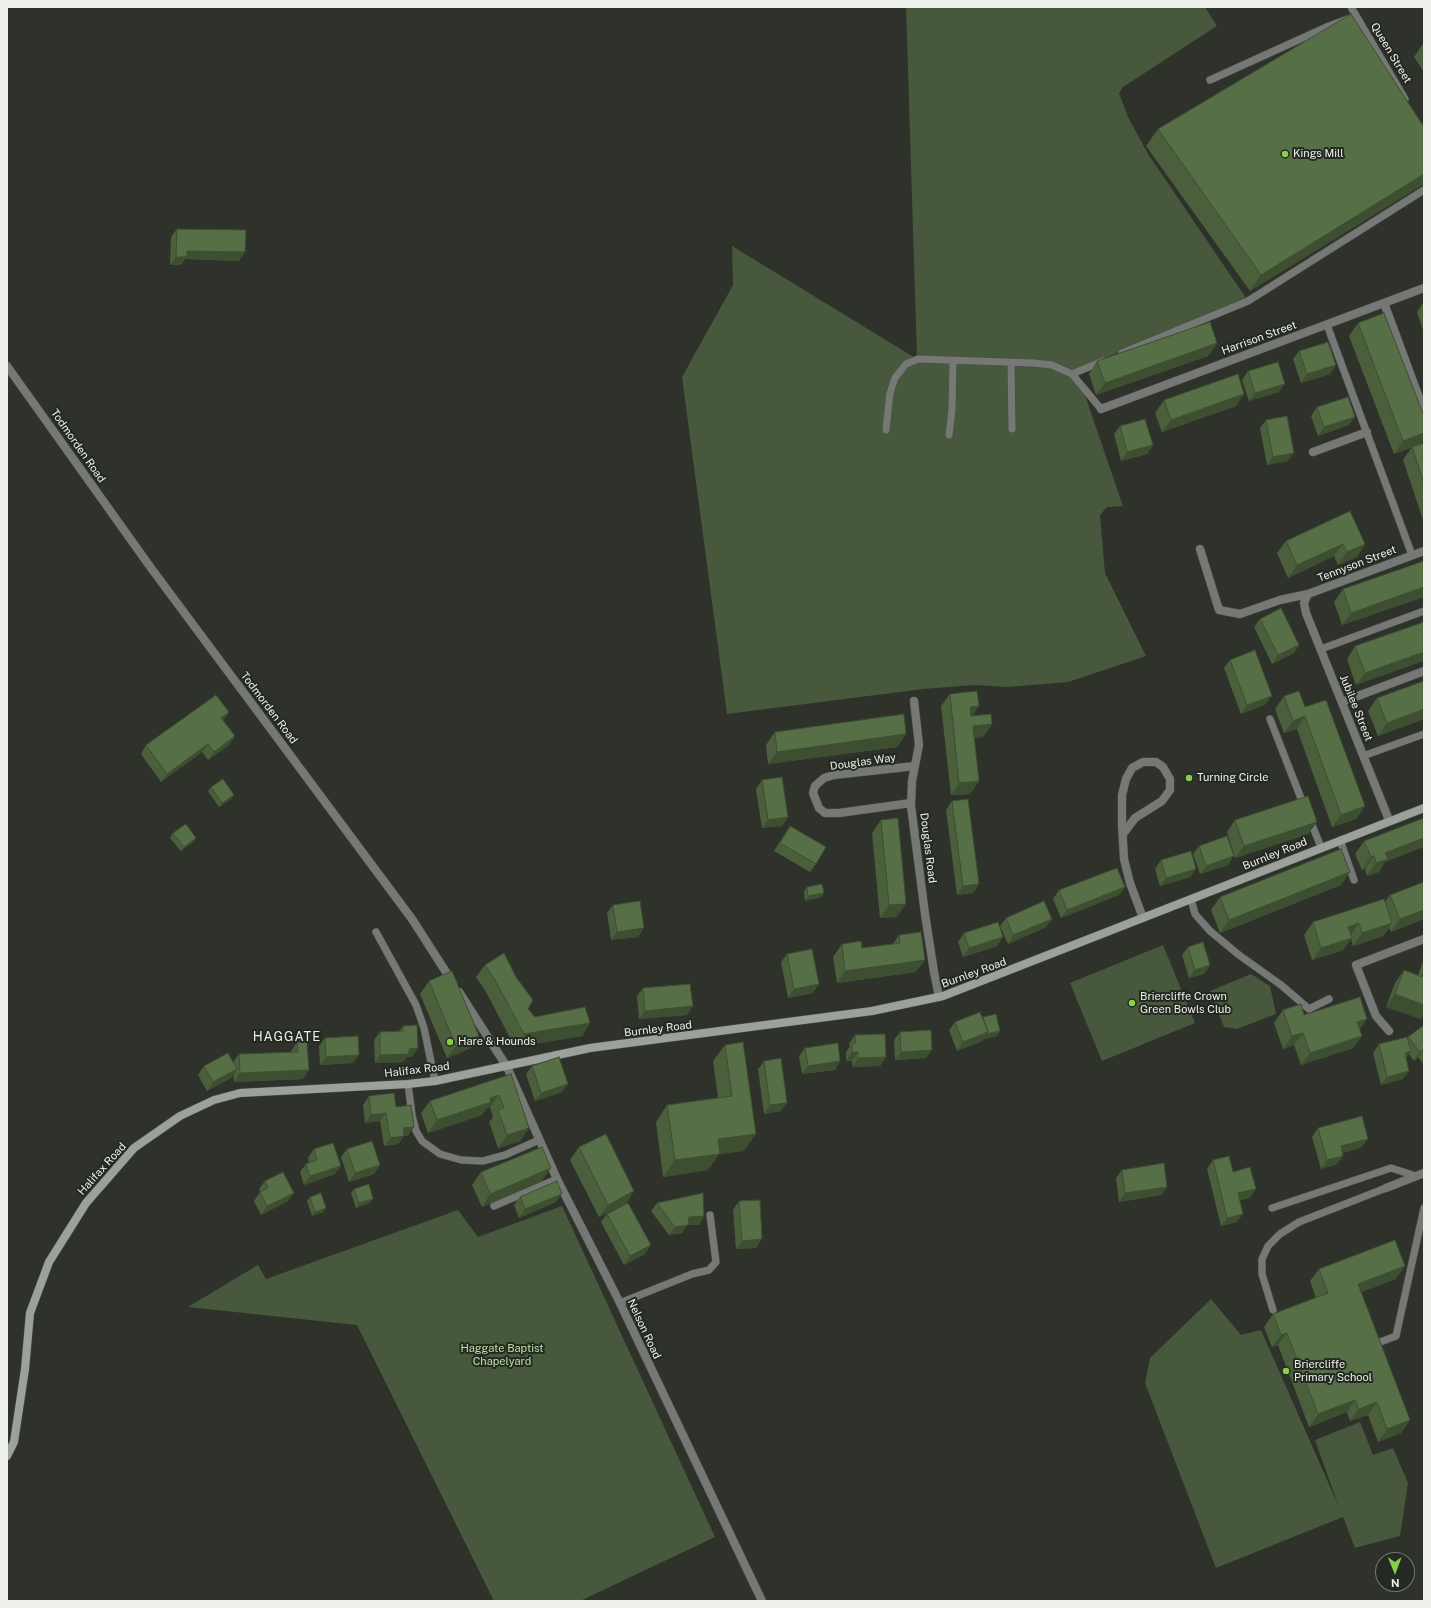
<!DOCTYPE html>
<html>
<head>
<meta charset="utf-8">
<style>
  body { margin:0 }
  #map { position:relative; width:1431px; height:1608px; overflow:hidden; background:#2e322b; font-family:"Public Sans",sans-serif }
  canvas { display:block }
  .frame { position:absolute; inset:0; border:8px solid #ecefea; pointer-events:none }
  .north { position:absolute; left:1375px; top:1552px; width:40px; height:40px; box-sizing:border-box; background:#242921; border:1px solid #747871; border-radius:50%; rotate:179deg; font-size:11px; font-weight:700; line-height:16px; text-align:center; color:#ecefea }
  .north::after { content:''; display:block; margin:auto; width:14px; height:18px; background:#87cf4a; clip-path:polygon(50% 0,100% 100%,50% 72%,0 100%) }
</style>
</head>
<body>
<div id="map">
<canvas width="1431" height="1608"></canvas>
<div class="frame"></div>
<div class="north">N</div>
</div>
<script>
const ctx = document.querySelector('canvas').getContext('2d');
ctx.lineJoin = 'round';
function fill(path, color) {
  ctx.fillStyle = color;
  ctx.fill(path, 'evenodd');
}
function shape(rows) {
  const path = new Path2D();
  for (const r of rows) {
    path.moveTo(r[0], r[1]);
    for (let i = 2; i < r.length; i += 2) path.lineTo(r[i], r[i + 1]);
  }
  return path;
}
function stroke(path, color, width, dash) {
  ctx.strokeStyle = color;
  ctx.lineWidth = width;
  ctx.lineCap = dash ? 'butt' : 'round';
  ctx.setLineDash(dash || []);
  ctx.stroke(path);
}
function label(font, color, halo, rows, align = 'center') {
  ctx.font = font + ' "Public Sans",sans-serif';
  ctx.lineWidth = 4;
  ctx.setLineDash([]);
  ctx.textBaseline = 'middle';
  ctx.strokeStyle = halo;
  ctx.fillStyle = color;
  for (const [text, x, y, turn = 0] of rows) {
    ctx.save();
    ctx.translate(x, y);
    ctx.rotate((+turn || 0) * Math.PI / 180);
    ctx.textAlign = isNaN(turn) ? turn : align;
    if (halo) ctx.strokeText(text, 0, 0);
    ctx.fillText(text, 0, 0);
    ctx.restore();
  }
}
const green = shape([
  [906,7,1205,7,1217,26,1123,87,1119,93,1128,117,1148,154,1246,298,1088,365,1078,375,1123,506,1107,507,1100,515,1105,573,1146,656,1068,682,1007,687,975,685,923,689,727,714,682,377,733,285,732,246,917,359],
  [1163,945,1195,1023,1102,1061,1070,983],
  [1251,974,1270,986,1276,1014,1237,1029,1224,1027,1210,991],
  [562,1206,715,1537,580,1601,494,1601,357,1325,188,1307,258,1265,266,1279,458,1210,478,1237],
  [1211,1299,1241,1335,1261,1330,1339,1507,1315,1440,1360,1422,1373,1455,1393,1448,1408,1483,1400,1536,1355,1548,1343,1517,1216,1568,1145,1383,1150,1358]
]);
const lane = shape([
  [1351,7,1405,99],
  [1210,80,1329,26,1356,16],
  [1327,325,1412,555],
  [1122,353,1248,301,1424,190],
  [1011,363,1012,429],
  [1072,374,1103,361],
  [886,430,890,393,895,378,906,364,918,359,1034,363,1052,365,1072,374,1101,409],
  [949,435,952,410,953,361],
  [1321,649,1424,611],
  [1270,719,1304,806],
  [1363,756,1424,734],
  [1310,820,1321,847],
  [1340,840,1354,880],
  [1191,899,1195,914,1210,931,1239,955,1281,985,1309,1009,1329,999],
  [376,932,416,1005,424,1028,435,1081],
  [408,1084,412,1115,416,1131,422,1141,440,1154,461,1160,483,1161,505,1155,539,1140],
  [494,1206,557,1179],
  [1272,1208,1391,1168,1416,1176],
  [620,1303,692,1274,709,1270,716,1262,710,1215],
  [1273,1310,1262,1274,1262,1259,1268,1246,1280,1234,1299,1222,1386,1188],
  [1375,1344,1396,1336,1424,1208]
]);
const street = shape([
  [1384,303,1424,411],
  [7,366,151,568,412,919,453,983],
  [1101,409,1424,288],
  [1313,452,1367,432],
  [1200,549,1219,610,1240,614,1280,600,1308,594],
  [914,701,919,745,912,781,911,806,925,914,934,972,939,997],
  [1342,702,1424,671],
  [911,803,839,813,825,813,819,808,813,793,815,786,824,778,834,775,915,766],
  [1389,820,1306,613,1304,603,1308,594,1424,551],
  [1123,834,1135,818,1162,801,1170,790,1170,779,1163,767,1156,762,1143,762,1132,768,1126,779,1122,795,1122,825,1124,859,1130,883,1143,918],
  [459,992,507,1067,557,1179,620,1303,762,1601],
  [1389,1031,1376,1016,1356,965,1424,939],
  [1386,1188,1424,1173]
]);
const secondary = shape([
  [7,1456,14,1442,25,1369,30,1313,49,1262,86,1203,134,1148,180,1116,214,1100,240,1093,408,1084,435,1081,590,1048,872,1011,943,996,1424,808]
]);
const wall = shape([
  [1424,42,1424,72,1414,57],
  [1424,127,1424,184,1250,291,1146,146,1158,129],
  [177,229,239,261,185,259,181,265,170,265,171,237],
  [1423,303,1424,303,1424,333,1417,312],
  [1358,323,1421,444,1394,454,1349,336],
  [1217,343,1208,356,1096,395,1089,374,1097,361],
  [1299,351,1336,365,1330,374,1301,383,1293,359],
  [1248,371,1279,392,1249,401,1242,380],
  [1164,400,1236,406,1162,432,1155,413],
  [1317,407,1349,425,1318,436,1311,416],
  [1266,420,1288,461,1267,465,1260,428],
  [1120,426,1153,445,1147,454,1121,461,1114,434],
  [1424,443,1424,523,1403,460,1412,447],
  [1286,541,1365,544,1357,557,1338,565,1334,556,1288,578,1277,553],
  [1424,561,1424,597,1342,625,1334,602,1343,589],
  [1260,619,1299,645,1294,653,1272,664,1254,627],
  [1424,622,1356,685,1347,659,1355,646],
  [1230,660,1266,704,1241,714,1224,668],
  [1424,681,1424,719,1378,736,1368,711,1377,698],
  [950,694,979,706,972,716,992,724,983,737,974,738,979,781,970,794,951,795,941,706],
  [1284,696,1305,707,1365,806,1356,819,1332,827,1297,729,1284,733,1275,709],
  [229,712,223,720,235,736,229,745,208,760,202,752,161,782,141,754,146,745],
  [775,732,906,734,897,747,768,764,766,745],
  [762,780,788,817,782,826,762,828,756,789],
  [211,787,234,795,231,799,219,807,208,791],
  [952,801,979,884,973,893,957,895,946,810],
  [881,820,897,917,880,918,872,833],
  [1235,820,1317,822,1308,834,1235,858,1227,832],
  [790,826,816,864,810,872,774,851,784,835],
  [173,833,196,838,193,842,181,851,170,838],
  [1364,841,1385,862,1379,872,1367,876,1365,869,1362,870,1355,854],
  [1199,846,1228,865,1200,874,1193,854],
  [1161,860,1196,869,1190,877,1160,886,1155,869],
  [1341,885,1220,933,1211,910,1220,897],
  [807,887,821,897,805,901,804,891],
  [1125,887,1119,895,1061,918,1053,899,1059,890],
  [1390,895,1424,919,1391,932,1389,928,1383,936,1353,946,1351,939,1343,950,1312,960,1304,935,1313,922,1385,902],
  [613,905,638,937,611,940,607,913],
  [1006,918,1052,919,1046,927,1008,944,1000,926],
  [964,933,997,946,963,957,958,942],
  [899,935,916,972,837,983,833,957,842,944,862,948,893,944],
  [1188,947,1210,965,1204,974,1189,978,1182,955],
  [787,954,813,993,788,998,781,962],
  [1424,959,1424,1015,1421,1019,1386,1007,1395,983,1404,970,1418,975],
  [485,965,535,1017,590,1023,582,1036,515,1047,486,992,476,977],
  [429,981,479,1036,471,1048,447,1058,420,994],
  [643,988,687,1015,639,1019,637,996],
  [1283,1010,1360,1030,1362,1036,1353,1048,1301,1065,1294,1045,1283,1049,1274,1023],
  [983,1017,997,1036,984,1039,982,1041,957,1051,949,1030,955,1022],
  [1424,1025,1424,1065,1418,1057,1414,1061,1409,1054,1406,1058,1403,1079,1381,1085,1373,1053,1379,1044,1408,1038],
  [403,1026,412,1057,407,1057,403,1062,375,1063,374,1040,380,1032,399,1031],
  [900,1032,926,1058,895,1060,894,1040],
  [855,1035,886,1057,880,1066,853,1067,852,1061,846,1061,846,1052,850,1046,849,1044],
  [325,1038,353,1063,320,1065,319,1046],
  [297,1042,303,1079,234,1082,233,1074,231,1078,207,1091,198,1075,204,1066,233,1062,239,1054,292,1052,291,1051],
  [725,1045,744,1151,719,1154,708,1170,663,1177,656,1122,667,1105,718,1098,713,1061],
  [805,1048,840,1061,835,1070,802,1074,799,1056],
  [764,1061,781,1111,764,1114,758,1069],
  [532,1066,562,1092,535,1101,526,1074],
  [511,1074,529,1128,520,1141,498,1148,489,1122,493,1117,490,1107,487,1108,482,1115,428,1133,421,1113,430,1101],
  [369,1096,396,1107,408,1136,404,1136,398,1144,384,1146,380,1121,365,1123,363,1105],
  [1318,1128,1362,1147,1343,1153,1343,1156,1337,1164,1321,1169,1312,1137],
  [579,1147,626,1204,645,1254,624,1265,601,1222,607,1214,619,1207,599,1217,570,1160],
  [314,1149,335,1174,304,1185,300,1172,306,1164,309,1162,308,1158],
  [347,1149,380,1165,374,1174,349,1182,341,1157],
  [1213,1160,1233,1172,1250,1198,1240,1200,1237,1222,1221,1226,1207,1169],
  [1122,1170,1167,1187,1161,1195,1119,1202,1116,1178],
  [481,1172,542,1181,482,1207,472,1185],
  [265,1181,288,1201,261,1215,254,1201,260,1192,259,1189],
  [354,1189,370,1203,356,1208,351,1193],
  [310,1197,326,1208,323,1212,312,1216,307,1201],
  [520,1197,556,1202,519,1218,514,1205],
  [739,1201,756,1248,736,1249,733,1210],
  [657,1203,704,1216,699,1225,687,1225,682,1233,669,1235,651,1211],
  [1319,1269,1396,1279,1361,1292,1410,1420,1401,1433,1378,1442,1368,1415,1350,1421,1347,1412,1309,1427,1278,1345,1272,1347,1264,1327,1273,1314,1316,1298,1310,1281]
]);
const shadedWall = shape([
  [1424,174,1424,184,1250,291,1261,275],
  [187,251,245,252,239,261,185,259,181,265,170,265,176,257],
  [1217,343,1208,356,1096,395,1105,383],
  [1336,365,1330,374,1301,383,1307,374],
  [1285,384,1279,392,1249,401,1255,393],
  [1244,394,1236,406,1162,432,1171,420],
  [1355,417,1349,425,1318,436,1324,427],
  [1424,433,1424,439,1421,444,1394,454,1403,441],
  [1153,445,1147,454,1121,461,1127,452],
  [1294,453,1288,461,1267,465,1273,457],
  [1343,544,1334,556,1288,578,1297,565],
  [1365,544,1357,557,1338,565,1347,552],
  [1424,587,1424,597,1342,625,1351,613],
  [1299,645,1294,653,1272,664,1278,655],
  [1424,652,1424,661,1356,685,1365,673],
  [1272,696,1266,704,1241,714,1247,705],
  [979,706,970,719,970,707],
  [1424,709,1424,719,1378,736,1387,723],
  [229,712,223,721,221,718],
  [1305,716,1297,729,1284,733,1293,721],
  [992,724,983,737,964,739,973,726],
  [906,734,897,747,768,764,777,752],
  [235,736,229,745,208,760,214,752],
  [208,744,202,752,161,782,167,774],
  [979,781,970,794,951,795,959,783],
  [234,795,231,799,219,807,222,803],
  [1365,806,1356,819,1332,827,1341,815],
  [788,817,782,826,762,828,768,820],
  [1317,822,1308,834,1235,858,1244,846],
  [196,838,193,842,181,851,184,847],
  [1424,838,1424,847,1385,862,1379,872,1367,876,1376,863,1385,853],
  [1234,856,1228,865,1200,874,1206,866],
  [1374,856,1365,869,1362,870,1371,857],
  [1196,869,1190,877,1160,886,1166,878],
  [1350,872,1341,885,1220,933,1229,920],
  [979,884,973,893,957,895,963,886],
  [1125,887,1119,895,1061,918,1067,910],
  [824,893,821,897,805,901,808,896],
  [906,904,897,917,880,918,889,905],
  [1424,910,1424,919,1391,932,1400,919],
  [1052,919,1046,927,1008,944,1013,935],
  [1359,923,1350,936,1348,927],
  [1392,923,1383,936,1353,946,1362,933],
  [644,928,638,937,611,940,617,932],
  [1003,937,997,946,963,957,969,948],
  [1352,938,1343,950,1312,960,1321,948],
  [925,960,916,972,837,983,845,971],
  [1210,965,1204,974,1189,978,1195,970],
  [819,984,813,993,788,998,794,989],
  [1395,994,1424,1005,1424,1015,1421,1019,1386,1007],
  [693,1006,687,1015,639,1019,645,1011],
  [1367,1019,1359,1031,1357,1022],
  [590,1023,582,1036,515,1047,524,1034],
  [1000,1031,997,1036,984,1039,982,1041,957,1051,963,1042,988,1032],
  [1303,1033,1294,1045,1283,1049,1292,1036],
  [479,1036,471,1048,447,1058,456,1046],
  [1362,1036,1353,1048,1301,1065,1310,1053],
  [418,1048,412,1057,407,1057,403,1062,375,1063,380,1055,409,1049],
  [1424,1049,1418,1057,1414,1061,1420,1052],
  [932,1050,926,1058,895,1060,901,1052],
  [1411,1051,1405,1060,1405,1053],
  [852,1052,858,1052,852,1061,846,1061],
  [359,1055,353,1063,320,1065,326,1057],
  [886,1057,880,1066,853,1067,858,1058],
  [840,1061,835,1070,802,1074,808,1066],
  [237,1069,231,1078,207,1091,213,1082],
  [309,1070,303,1079,234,1082,240,1073],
  [1409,1071,1403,1079,1381,1085,1387,1077],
  [568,1084,562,1092,535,1101,541,1093],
  [499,1095,490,1107,487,1108,482,1115,428,1133,437,1120,490,1098],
  [787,1103,781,1111,764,1114,770,1105],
  [386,1113,380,1121,365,1123,371,1115],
  [414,1127,408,1136,404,1136,398,1144,384,1146,390,1138,403,1128],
  [529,1128,520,1141,498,1148,507,1135],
  [756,1134,744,1151,719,1154,708,1170,663,1177,675,1160,718,1139],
  [1368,1139,1362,1147,1335,1155,1341,1146],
  [1343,1156,1337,1164,1321,1169,1327,1160],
  [380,1165,374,1174,349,1182,355,1173],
  [341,1166,335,1174,304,1185,310,1176],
  [551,1168,542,1181,482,1207,490,1194],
  [1167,1187,1161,1195,1119,1202,1125,1193],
  [1256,1189,1250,1198,1232,1202,1238,1193],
  [634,1191,626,1204,599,1217,608,1205],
  [294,1193,288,1201,261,1215,267,1206],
  [562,1194,556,1202,519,1218,525,1209],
  [373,1199,370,1203,356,1208,359,1203],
  [326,1208,323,1212,312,1216,315,1212],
  [1243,1214,1237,1222,1221,1226,1227,1218],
  [704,1216,699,1225,687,1225,682,1233,669,1235,675,1227,689,1217],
  [762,1239,756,1248,736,1249,742,1241],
  [651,1245,645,1254,624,1265,630,1256],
  [1405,1266,1396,1279,1349,1297,1358,1284],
  [1287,1333,1278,1345,1272,1347,1281,1335],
  [1355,1400,1347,1412,1309,1427,1318,1414],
  [1377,1402,1368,1415,1350,1421,1359,1409],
  [1410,1420,1401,1433,1378,1442,1387,1429]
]);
const building = shape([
  [1351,14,1424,127,1424,174,1261,275,1158,129,1351,14],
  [177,229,246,230,245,252,187,251,187,257,176,257,177,229],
  [1384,313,1424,416,1424,433,1403,441,1358,323,1384,313],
  [1210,322,1217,343,1105,383,1097,361,1210,322],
  [1328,342,1336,365,1307,374,1299,351,1328,342],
  [1278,362,1285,384,1255,393,1248,371,1278,362],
  [1238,374,1244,394,1171,420,1164,400,1238,374],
  [1348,397,1355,417,1324,427,1317,407,1348,397],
  [1287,416,1294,453,1273,457,1266,420,1287,416],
  [1145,419,1153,445,1127,452,1120,426,1145,419],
  [1424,443,1424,484,1412,447,1424,443],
  [1350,511,1365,544,1347,552,1343,544,1297,565,1286,541,1350,511],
  [1424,561,1424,587,1351,613,1343,589,1424,561],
  [1281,608,1299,645,1278,655,1260,619,1281,608],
  [1424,622,1424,652,1365,673,1355,646,1424,622],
  [1255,650,1272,696,1247,705,1230,660,1255,650],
  [1424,681,1424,709,1387,723,1377,698,1424,681],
  [977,691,979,706,970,707,971,716,991,714,992,724,973,726,979,781,959,783,950,694,977,691],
  [1299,691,1305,707,1326,700,1365,806,1341,815,1305,716,1293,721,1284,696,1299,691],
  [216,695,229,712,221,718,235,736,214,752,208,744,167,774,146,745,216,695],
  [904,714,906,734,777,752,775,732,904,714],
  [782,777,788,817,768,820,762,780,782,777],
  [223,779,234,795,222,803,211,787,223,779],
  [1308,796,1317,822,1244,846,1235,820,1308,796],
  [968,799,979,884,963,886,952,801,968,799],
  [898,818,906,904,889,905,881,820,898,818],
  [1424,818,1424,838,1385,853,1388,859,1376,863,1374,856,1371,857,1364,841,1424,818],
  [186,824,196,838,184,847,173,833,186,824],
  [790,826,826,847,816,864,780,843,790,826],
  [1227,836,1234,856,1206,866,1199,846,1227,836],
  [1341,849,1350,872,1229,920,1220,897,1341,849],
  [1191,851,1196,869,1166,878,1161,860,1191,851],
  [1117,868,1125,887,1067,910,1059,890,1117,868],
  [1424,882,1424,910,1400,919,1390,895,1424,882],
  [822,884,824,893,808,896,807,887,822,884],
  [1384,899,1392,923,1362,933,1359,923,1348,927,1352,938,1321,948,1313,922,1384,899],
  [640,901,644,928,617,932,613,905,640,901],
  [1044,901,1052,919,1013,935,1006,918,1044,901],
  [998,922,1003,937,969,948,964,933,998,922],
  [921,932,925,960,845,971,842,944,861,941,862,948,900,943,899,935,921,932],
  [1203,942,1210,965,1195,970,1188,947,1203,942],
  [812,949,819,984,794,989,787,954,812,949],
  [504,953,516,977,533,1000,528,1009,535,1017,585,1007,590,1023,524,1034,495,980,485,965,504,953],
  [1404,970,1422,977,1424,970,1424,1005,1395,994,1404,970],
  [452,971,479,1036,456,1046,429,981,452,971],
  [690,984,693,1006,645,1011,643,988,690,984],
  [1360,997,1367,1019,1357,1022,1362,1036,1310,1053,1303,1033,1292,1036,1283,1010,1301,1004,1304,1015,1360,997],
  [980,1012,988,1032,963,1042,955,1022,980,1012],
  [996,1014,1000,1031,987,1034,988,1032,983,1017,996,1014],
  [417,1025,418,1048,409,1049,409,1054,380,1055,380,1032,403,1031,403,1026,417,1025],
  [1424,1025,1424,1049,1420,1052,1408,1037,1424,1025],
  [931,1030,932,1050,901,1052,900,1032,931,1030],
  [885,1034,886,1057,858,1058,858,1052,852,1052,852,1043,856,1043,855,1035,885,1034],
  [358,1036,359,1055,326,1057,325,1038,358,1036],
  [1407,1037,1411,1051,1405,1053,1409,1071,1387,1077,1379,1044,1407,1037],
  [297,1042,307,1042,309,1070,240,1073,239,1054,298,1052,297,1042],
  [743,1042,756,1134,718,1139,720,1154,675,1160,667,1105,732,1096,725,1045,743,1042],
  [838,1043,840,1061,808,1066,805,1048,838,1043],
  [228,1053,237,1069,213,1082,204,1066,228,1053],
  [559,1057,568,1084,541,1093,532,1066,559,1057],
  [781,1058,787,1103,770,1105,764,1061,781,1058],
  [511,1074,529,1128,507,1135,498,1110,504,1108,499,1095,490,1098,491,1102,437,1120,430,1101,511,1074],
  [394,1093,396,1107,411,1105,414,1127,403,1128,404,1136,390,1138,386,1113,371,1115,369,1096,394,1093],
  [1362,1116,1368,1139,1341,1146,1343,1156,1327,1160,1318,1128,1362,1116],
  [606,1134,634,1191,608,1205,579,1147,606,1134],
  [372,1141,380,1165,355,1173,347,1149,372,1141],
  [333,1143,341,1166,310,1176,306,1164,317,1160,314,1149,333,1143],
  [542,1147,551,1168,490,1194,481,1172,542,1147],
  [1229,1156,1233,1172,1250,1167,1256,1189,1238,1193,1243,1214,1227,1218,1213,1160,1229,1156],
  [1164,1163,1167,1187,1125,1193,1122,1170,1164,1163],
  [283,1172,294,1193,267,1206,260,1192,268,1188,265,1181,283,1172],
  [557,1181,562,1194,525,1209,520,1197,557,1181],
  [369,1184,373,1199,359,1203,354,1189,369,1184],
  [321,1193,326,1208,315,1212,310,1197,321,1193],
  [703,1193,704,1216,689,1217,688,1225,675,1227,657,1203,703,1193],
  [760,1200,762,1239,742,1241,739,1201,760,1200],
  [628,1203,651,1245,630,1256,607,1214,628,1203],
  [1395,1240,1405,1266,1358,1284,1410,1420,1387,1429,1377,1402,1359,1409,1355,1400,1318,1414,1287,1333,1281,1335,1273,1314,1328,1293,1319,1269,1395,1240]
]);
const markers = [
  [1285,154,4,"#87cf4a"],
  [1189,778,4,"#87cf4a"],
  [1132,1003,4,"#87cf4a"],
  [450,1042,4,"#87cf4a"],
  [1286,1371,4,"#87cf4a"]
];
const streetNames = [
  ["Queen Street",1391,53,59],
  ["Harrison Street",1259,338,-20],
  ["Todmorden Road",78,446,55],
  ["Tennyson Street",1357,564,-21],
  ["Todmorden Road",269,708,53],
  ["Jubilee Street",1356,708,68],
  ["Douglas Way",863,762,-8],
  ["Douglas Road",928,848,83],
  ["Burnley Road",1275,854,-22],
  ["Burnley Road",974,973,-20],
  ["Burnley Road",658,1029,-7],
  ["Halifax Road",417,1070,-7],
  ["Halifax Road",102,1169,-48],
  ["Nelson Road",644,1329,65]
];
const poiNames = [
  ["Kings Mill",1293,154],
  ["Turning Circle",1197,778],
  ["Briercliffe Crown",1140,997],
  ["Green Bowls Club",1140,1010],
  ["Hare & Hounds",458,1042],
  ["Briercliffe",1294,1365],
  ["Primary School",1294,1378]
];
const parkNames = [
  ["Haggate Baptist",502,1349],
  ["Chapelyard",502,1362]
];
const quarterNames = [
  ["HAGGATE",287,1037]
];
fill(green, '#47583c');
stroke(lane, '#4c504a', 8);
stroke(street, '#4c504a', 9);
stroke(secondary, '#4c504a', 9);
stroke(lane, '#767875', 7);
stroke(street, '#767875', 8);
stroke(secondary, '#9da19b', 8);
fill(wall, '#4b5f3c');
fill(shadedWall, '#3d4e31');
fill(building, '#576f46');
stroke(building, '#3d4e31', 1);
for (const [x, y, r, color] of markers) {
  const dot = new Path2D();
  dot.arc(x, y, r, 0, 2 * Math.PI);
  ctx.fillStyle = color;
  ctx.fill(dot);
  stroke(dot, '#242921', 1.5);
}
label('11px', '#ecefea', '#242921', streetNames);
label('11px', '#ecefea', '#242921', poiNames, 'left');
label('11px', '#b9e19f', '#242921', parkNames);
ctx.letterSpacing = '1px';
label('13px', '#ecefea', '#242921', quarterNames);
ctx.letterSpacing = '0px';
</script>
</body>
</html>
